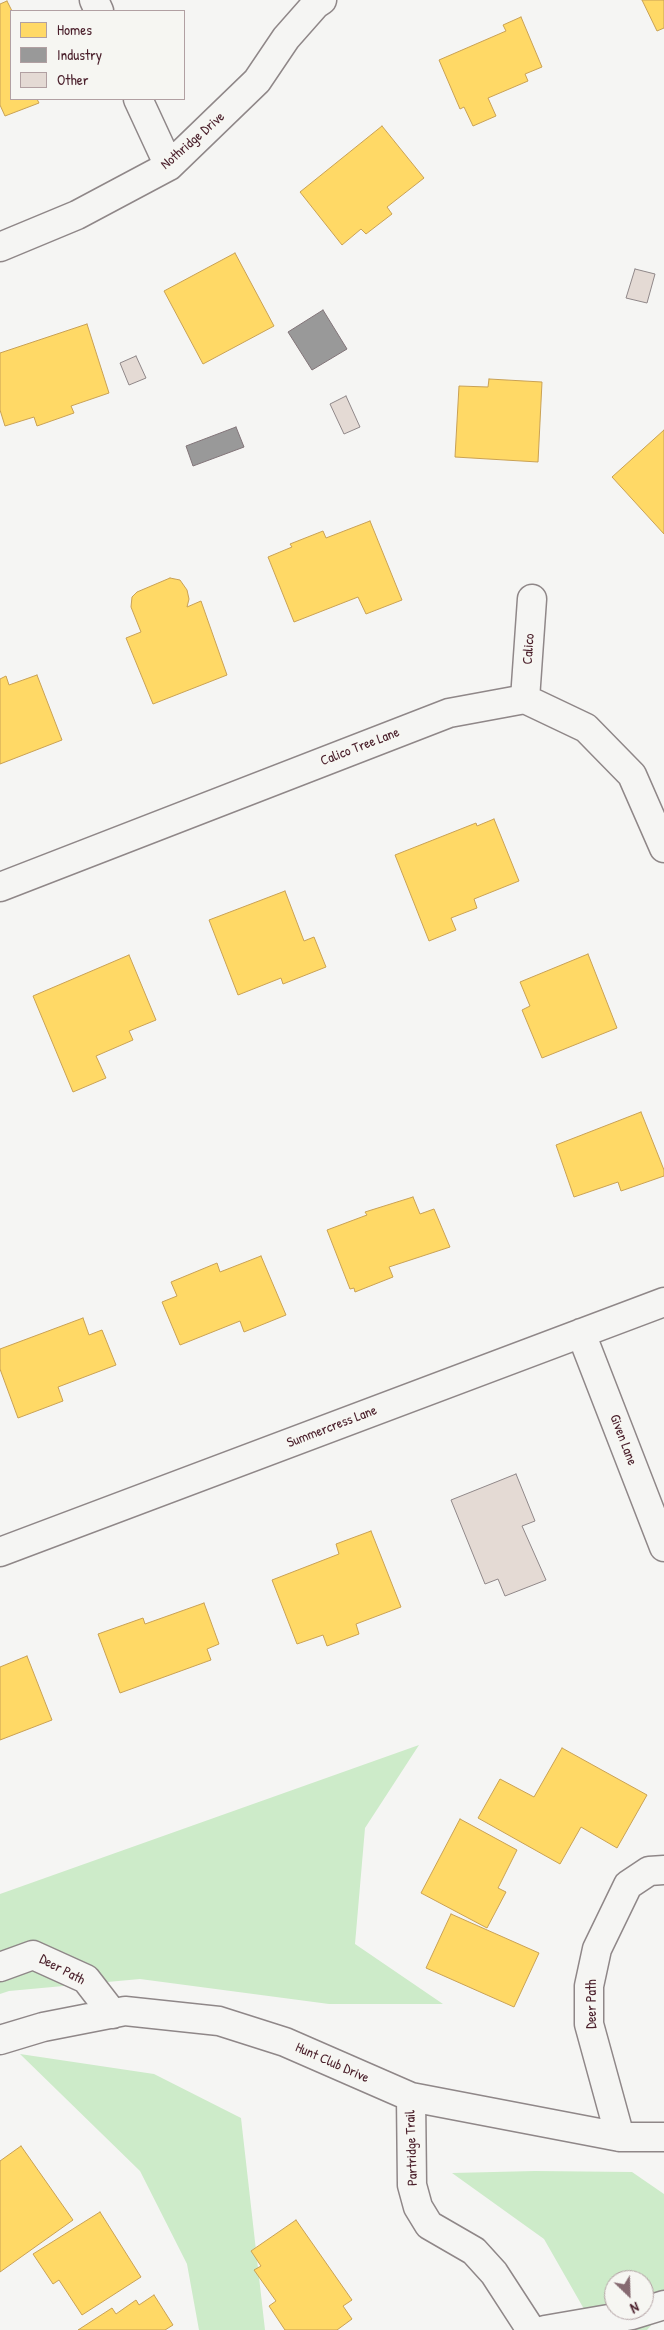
<!DOCTYPE html>
<html>
<head>
<meta charset="utf-8">
<style>
  body { margin:0 }
  #map { position:relative; width:664px; height:2330px; overflow:hidden; background:#f5f5f3; font-family:"Patrick Hand",sans-serif }
  canvas { display:block }
  .legend { position:absolute; left:10px; top:10px; width:175px; height:90px; box-sizing:border-box; background:#f6f6f2; border:1px solid #b1a0a2; margin:0; padding:6px 9px; list-style:none; font-size:15px; color:#4a1f2b }
  .legend li { display:flex; align-items:center; gap:10px; height:25px }
  .legend b { width:25px; border:1px solid #b1a0a2 }
  .north { position:absolute; left:604px; top:2270px; width:50px; height:50px; box-sizing:border-box; background:#f6f6f2; border:1px solid #b1a0a2; border-radius:50%; rotate:156deg; font-size:14px; font-weight:700; line-height:20px; text-align:center; color:#4a1f2b }
  .north::after { content:''; display:block; margin:auto; width:18px; height:22px; background:#866a71; clip-path:polygon(50% 0,100% 100%,50% 72%,0 100%) }
</style>
</head>
<body>
<div id="map">
<canvas width="664" height="2330"></canvas>
<ul class="legend">
<li><b style="height:14px;background:#ffd966"></b>Homes</li>
<li><b style="height:14px;background:#999"></b>Industry</li>
<li><b style="height:14px;background:#e4dad4"></b>Other</li>
</ul>
<div class="north">N</div>
</div>
<script>
const ctx = document.querySelector('canvas').getContext('2d');
ctx.lineJoin = 'round';
function fill(path, color) {
  ctx.fillStyle = color;
  ctx.fill(path, 'evenodd');
}
function shape(rows) {
  const path = new Path2D();
  for (const r of rows) {
    path.moveTo(r[0], r[1]);
    for (let i = 2; i < r.length; i += 2) path.lineTo(r[i], r[i + 1]);
  }
  return path;
}
function stroke(path, color, width, dash) {
  ctx.strokeStyle = color;
  ctx.lineWidth = width;
  ctx.lineCap = dash ? 'butt' : 'round';
  ctx.setLineDash(dash || []);
  ctx.stroke(path);
}
function label(font, color, halo, rows, align = 'center') {
  ctx.font = font + ' "Patrick Hand",sans-serif';
  ctx.lineWidth = 5;
  ctx.setLineDash([]);
  ctx.textBaseline = 'middle';
  ctx.strokeStyle = halo;
  ctx.fillStyle = color;
  for (const [text, x, y, turn = 0] of rows) {
    ctx.save();
    ctx.translate(x, y);
    ctx.rotate((+turn || 0) * Math.PI / 180);
    ctx.textAlign = isNaN(turn) ? turn : align;
    if (halo) ctx.strokeText(text, 0, 0);
    ctx.fillText(text, 0, 0);
    ctx.restore();
  }
}
const green = shape([
  [419,1745,365,1828,355,1944,443,2004,329,2004,140,1979,9,1991,0,1994,0,1894],
  [20,2054,154,2074,241,2118,265,2330,199,2330,187,2264,140,2171],
  [535,2171,632,2172,664,2194,664,2311,647,2330,596,2330,544,2239,452,2173],
  [614,2280,644,2280,644,2310,614,2310]
]);
const homes = shape([
  [642,0,664,0,664,28,657,31,642,0],
  [7,1,12,11,11,99,37,99,39,103,5,116,0,105,0,4,7,1],
  [521,17,542,67,525,74,528,81,488,98,496,116,473,126,464,107,460,109,439,60,506,31,503,25,521,17],
  [382,126,424,178,387,207,392,214,366,234,361,229,342,245,300,192,382,126],
  [235,253,274,326,203,364,164,291,235,253],
  [87,324,109,393,71,406,74,413,37,426,34,417,5,426,0,410,0,353,87,324],
  [489,379,542,382,538,462,455,457,459,386,488,387,489,379],
  [664,430,664,534,612,477,664,430],
  [370,521,402,600,366,614,358,597,294,622,268,557,292,547,290,544,323,531,326,538,370,521],
  [170,578,180,580,187,590,189,599,187,607,201,601,227,675,153,704,126,638,141,632,131,607,132,597,137,592,170,578],
  [37,675,62,740,0,764,0,679,6,676,9,685,37,675],
  [494,819,519,881,474,899,477,908,451,918,456,930,429,941,395,855,476,823,477,826,494,819],
  [285,891,304,941,314,937,326,967,283,984,281,978,238,995,209,920,285,891],
  [588,954,617,1028,542,1058,522,1010,530,1006,520,982,588,954],
  [129,955,156,1020,129,1031,133,1040,96,1056,106,1078,73,1092,33,996,129,955],
  [641,1112,664,1170,664,1176,621,1191,618,1182,574,1197,556,1145,641,1112],
  [413,1197,420,1214,434,1209,450,1247,389,1267,393,1277,355,1292,354,1288,350,1289,327,1230,367,1215,365,1212,413,1197],
  [261,1256,286,1315,244,1332,240,1321,180,1345,162,1302,177,1296,171,1282,217,1263,220,1272,261,1256],
  [83,1318,89,1335,102,1330,116,1365,58,1387,63,1401,18,1418,0,1369,0,1349,83,1318],
  [371,1531,401,1607,356,1624,359,1634,327,1646,323,1635,297,1644,272,1580,339,1554,336,1544,371,1531],
  [204,1603,219,1644,207,1649,211,1660,120,1693,98,1634,143,1618,145,1624,204,1603],
  [27,1656,52,1720,0,1740,0,1667,27,1656],
  [562,1748,647,1795,617,1848,581,1827,560,1864,478,1818,500,1779,534,1797,562,1748],
  [460,1819,517,1850,498,1888,506,1892,487,1928,421,1893,460,1819],
  [451,1914,539,1953,514,2007,426,1968,451,1914],
  [21,2146,73,2220,0,2272,0,2161,21,2146],
  [100,2212,141,2277,82,2315,59,2280,53,2284,33,2254,100,2212],
  [296,2220,352,2300,343,2306,352,2319,337,2330,285,2330,269,2306,276,2301,254,2270,261,2266,251,2251,296,2220],
  [154,2295,173,2325,165,2330,78,2330,112,2308,116,2314,136,2300,139,2305,154,2295]
]);
const industry = shape([
  [323,310,347,349,312,370,288,332,323,310],
  [236,427,244,447,193,466,186,446,236,427]
]);
const building = shape([
  [635,269,655,274,647,303,626,298,635,269],
  [136,356,146,378,129,385,120,363,136,356],
  [346,396,360,427,344,434,330,404,346,396],
  [516,1474,535,1521,522,1526,546,1580,505,1596,498,1579,485,1584,451,1500,516,1474]
]);
const street = shape([
  [94,0,99,11],
  [138,99,169,166],
  [0,247,77,215,169,166,257,81,286,38,316,4,322,0],
  [525,699,532,599],
  [0,887,449,713,525,699,586,728,632,775,664,848],
  [581,1333,664,1547],
  [0,1552,664,1302],
  [0,1967,33,1955,86,1979,113,2014],
  [0,2040,43,2027,125,2011,219,2021,285,2042,411,2097,620,2137,664,2137],
  [411,2097,412,2185,418,2207,429,2225,474,2251,494,2273,531,2330],
  [620,2137,589,2024,589,1986,597,1949,628,1885,649,1871,664,1870],
  [545,2330,632,2315,664,2305]
]);
const streetNames = [
  ["Nothridge Drive",193,141,-41],
  ["Calico",529,649,-86],
  ["Calico Tree Lane",360,747,-21],
  ["Summercress Lane",332,1427,-21],
  ["Given Lane",623,1440,69],
  ["Deer Path",62,1970,28],
  ["Deer Path",592,2004,-90],
  ["Hunt Club Drive",332,2063,24],
  ["Partridge Trail",412,2148,-92]
];
fill(green, '#cdebc9');
fill(homes, '#ffd966');
stroke(homes, '#c9a154', 1);
fill(industry, '#999');
stroke(industry, '#817478', 1);
fill(building, '#e4dad4');
stroke(building, '#8f8788', 1);
stroke(street, '#8f8788', 31);
stroke(street, '#f5f5f3', 28);
label('14px', '#4a1f2b', '#f6f6f2', streetNames);
</script>
</body>
</html>
